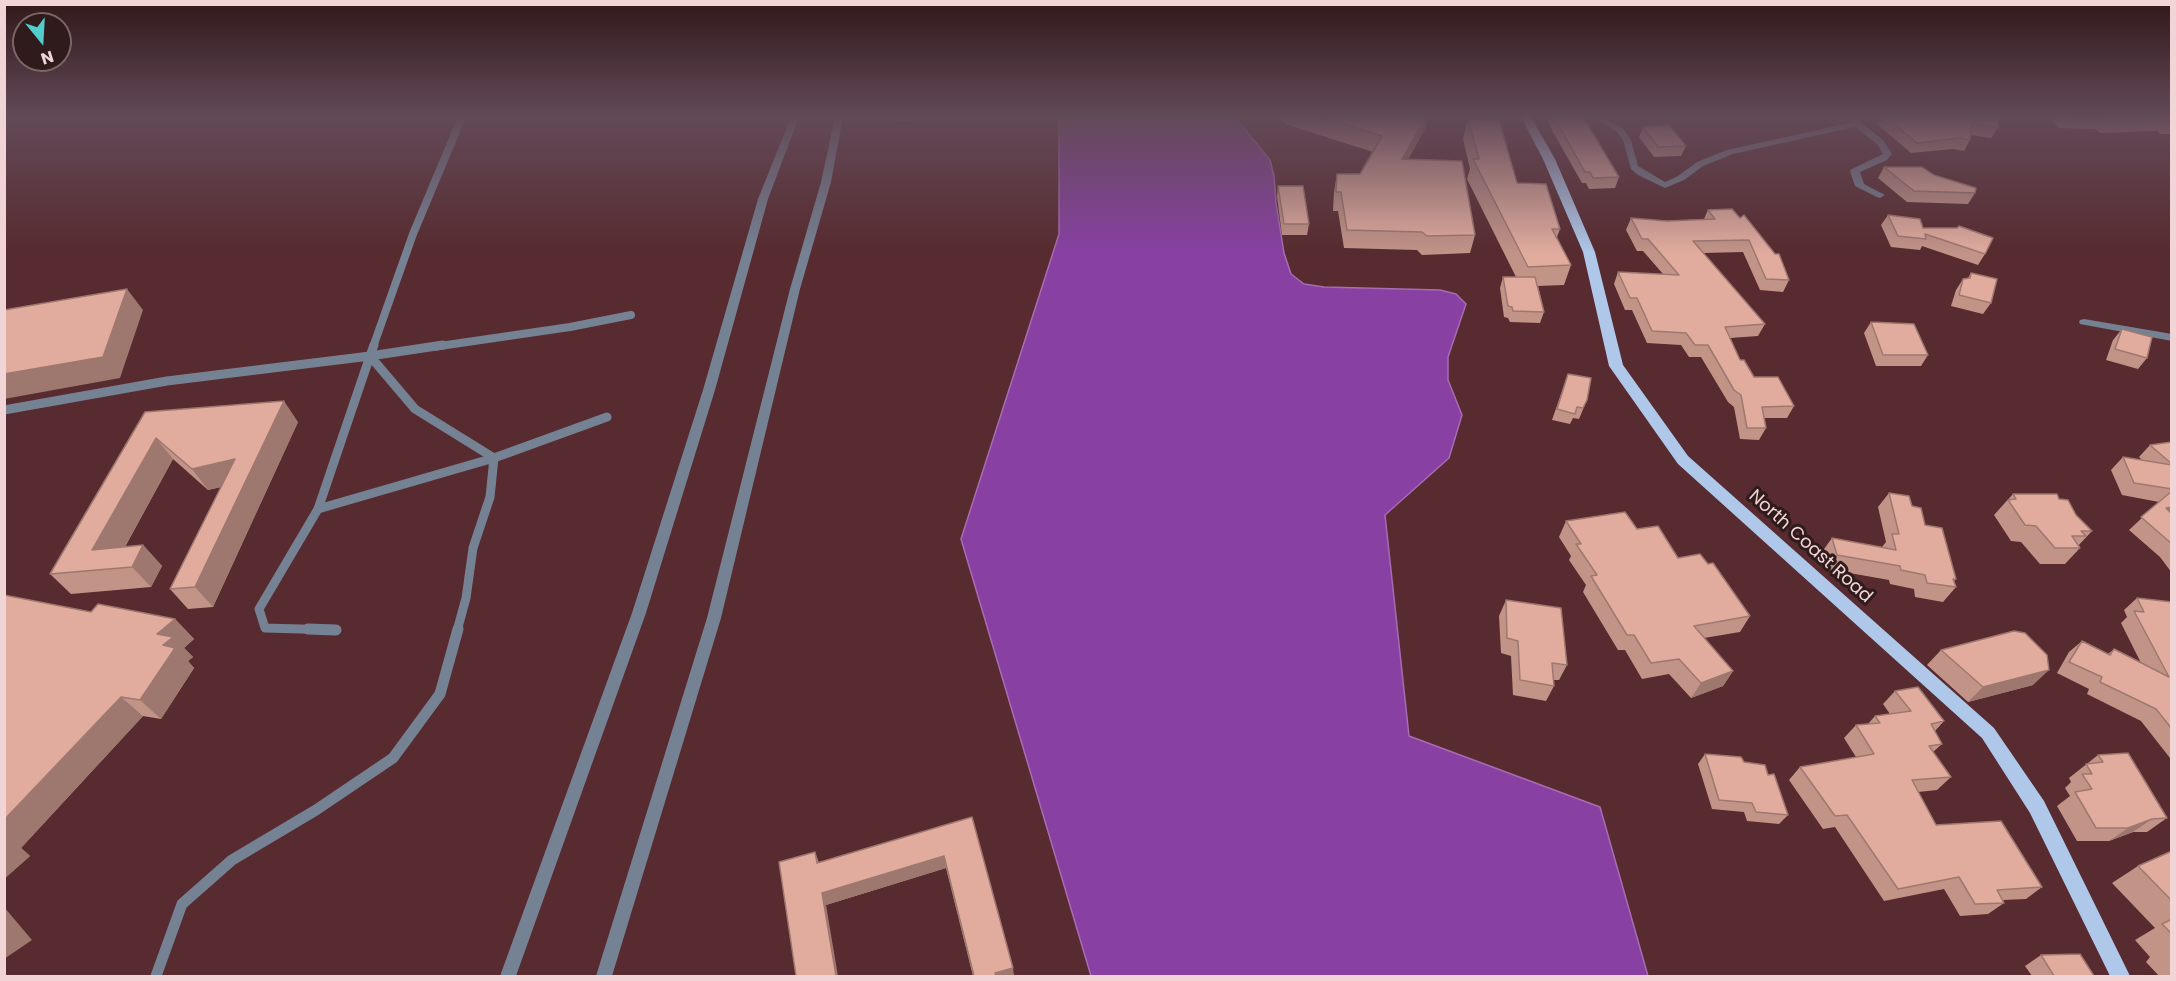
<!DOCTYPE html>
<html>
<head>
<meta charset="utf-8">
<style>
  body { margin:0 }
  #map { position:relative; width:2176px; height:981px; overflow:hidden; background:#572b2f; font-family:Poppins,sans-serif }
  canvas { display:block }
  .frame { position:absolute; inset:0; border:6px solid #f1d4d5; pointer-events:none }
  .north { position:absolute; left:12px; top:12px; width:60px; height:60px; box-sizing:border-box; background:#2f1b1c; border:2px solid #7d6566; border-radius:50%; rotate:162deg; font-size:16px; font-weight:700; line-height:24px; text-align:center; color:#f1d4d5 }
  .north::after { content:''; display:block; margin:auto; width:21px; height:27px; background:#52cdcd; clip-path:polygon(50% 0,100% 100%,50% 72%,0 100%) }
</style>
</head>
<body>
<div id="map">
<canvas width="2176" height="981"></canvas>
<div class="frame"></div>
<div class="north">N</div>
</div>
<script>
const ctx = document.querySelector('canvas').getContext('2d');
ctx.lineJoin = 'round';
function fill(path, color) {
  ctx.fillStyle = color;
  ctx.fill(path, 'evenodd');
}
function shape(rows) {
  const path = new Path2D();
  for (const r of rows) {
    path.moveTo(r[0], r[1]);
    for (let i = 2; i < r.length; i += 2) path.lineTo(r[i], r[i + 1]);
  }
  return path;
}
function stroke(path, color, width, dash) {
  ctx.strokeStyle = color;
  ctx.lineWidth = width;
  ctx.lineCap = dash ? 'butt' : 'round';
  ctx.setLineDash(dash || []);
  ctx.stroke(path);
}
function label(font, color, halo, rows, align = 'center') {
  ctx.font = font + ' Poppins,sans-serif';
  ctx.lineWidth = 6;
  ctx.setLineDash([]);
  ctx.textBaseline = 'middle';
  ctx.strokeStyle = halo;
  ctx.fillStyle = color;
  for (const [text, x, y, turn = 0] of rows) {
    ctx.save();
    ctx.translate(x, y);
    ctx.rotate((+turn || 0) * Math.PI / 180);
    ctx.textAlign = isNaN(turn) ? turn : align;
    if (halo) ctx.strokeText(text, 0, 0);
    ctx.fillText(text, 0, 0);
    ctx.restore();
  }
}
const water = shape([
  [1059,117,1235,117,1270,160,1274,176,1276,203,1284,253,1291,274,1304,284,1324,287,1440,290,1456,294,1466,304,1448,357,1448,380,1462,415,1449,458,1385,515,1409,736,1600,807,1648,976,1091,976,961,539,1059,234,1059,117]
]);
const serviceFar2 = shape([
  [894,117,911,117],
  [373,347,413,234,462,117],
  [433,347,570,327,631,315]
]);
const serviceFar1 = shape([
  [374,345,370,356,443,345],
  [4,410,167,381,370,356,415,409,494,458,607,417],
  [318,509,370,356],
  [336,630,265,628,259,609,318,509,494,458,490,497,473,548,466,598,457,631]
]);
const service = shape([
  [308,629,336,630],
  [156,976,182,904,232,860,316,810,393,758,440,694,458,629]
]);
const minor = shape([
  [1592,117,1602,117,1623,128,1631,140,1638,166,1665,182,1678,176,1697,162,1727,150,1849,123,1853,119,1853,117,1861,117,1862,119,1860,122,1883,140,1892,154,1887,160,1860,172,1864,184,1885,195,1880,198,1877,197,1855,186,1850,171,1852,169,1883,154,1877,144,1855,127,1733,154,1703,166,1684,180,1665,188,1638,175,1631,169,1623,140,1617,132,1592,117],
  [2084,319,2172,334,2172,341,2080,324,2079,322,2080,320,2084,319]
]);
const tertiary = shape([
  [791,117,799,117,768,199,715,390,646,613,516,976,500,976,632,613,703,390,758,199,791,117],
  [835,117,843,117,831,182,800,289,721,618,612,976,596,976,707,618,790,289,821,182,835,117]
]);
const primary = shape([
  [1521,117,1531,117,1555,159,1595,252,1623,365,1688,456,1994,728,2044,801,2130,976,2110,976,2030,813,1982,738,1678,464,1609,366,1583,252,1543,159,1521,117]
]);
const wall = shape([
  [1279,117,1428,117,1425,129,1408,159,1475,235,1470,253,1422,255,1417,250,1344,248,1338,211,1333,211,1334,192,1337,174,1360,174,1373,152,1285,124],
  [1546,117,1583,117,1619,177,1615,188,1589,189,1586,183,1582,183,1553,132],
  [1881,117,1998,117,1998,128,1991,138,1971,135,1970,140,1964,151,1953,149,1911,153,1877,124],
  [2048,117,2172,117,2172,134,2160,134,2157,131,2101,133,2095,129,2059,128],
  [1468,119,1517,183,1560,229,1557,237,1571,265,1564,285,1538,286,1544,312,1540,323,1510,322,1508,318,1504,317,1500,288,1503,277,1516,277,1467,179,1470,169,1463,139],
  [1643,127,1686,146,1681,156,1654,157,1639,137],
  [1884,167,1934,175,1975,193,1968,204,1907,202,1878,178],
  [1278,186,1309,224,1307,235,1282,235,1277,196],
  [1732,209,1789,280,1783,292,1760,290,1743,252,1703,253,1765,324,1758,336,1730,338,1740,360,1754,377,1794,406,1787,418,1764,418,1766,428,1759,440,1740,439,1734,407,1728,402,1701,357,1689,357,1681,345,1647,343,1632,310,1625,310,1614,284,1618,272,1663,274,1643,251,1637,251,1626,230,1631,218,1667,221,1704,219,1708,210],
  [1888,215,1923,228,1985,254,1978,265,1922,246,1920,250,1891,247,1881,225],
  [1971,273,1991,303,1983,314,1951,306,1956,290,1963,279,1968,278],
  [1871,322,1928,355,1921,366,1876,366,1864,333],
  [2122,329,2147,358,2138,369,2106,360,2113,340],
  [1568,374,1587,400,1579,419,1573,418,1570,424,1552,420],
  [145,412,298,422,213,607,188,609,170,589,221,487,208,490,173,459,125,547,143,545,162,566,151,587,71,594,50,574],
  [2172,442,2172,573,2160,557,2129,530,2159,502,2122,495,2111,470,2123,457,2142,460,2139,457,2150,445],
  [1889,493,1912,506,1925,525,1956,579,1954,581,1956,587,1943,602,1915,597,1914,589,1890,584,1889,580,1827,569,1822,552,1832,538,1882,547,1886,542,1878,507],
  [2013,494,2059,499,2092,531,2078,546,2080,548,2065,564,2040,564,2021,542,2011,541,1994,515],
  [1566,521,1637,529,1678,558,1708,564,1750,616,1740,632,1704,638,1733,671,1723,686,1691,698,1669,674,1642,679,1625,650,1618,650,1583,592,1586,585,1569,560,1571,556,1559,537],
  [2137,598,2172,602,2172,758,2170,758,2141,721,2087,694,2089,689,2057,673,2069,652,2082,641,2108,654,2114,649,2141,663,2121,623,2127,617,2124,610],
  [1506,600,1567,665,1559,680,1553,680,1554,686,1546,701,1513,695,1511,656,1501,653,1499,616],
  [91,612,175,619,194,639,184,648,193,657,188,661,194,668,161,719,143,716,21,848,30,856,4,879],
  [1941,650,2033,685,1968,702,1927,665],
  [1895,691,1944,721,1935,731,1942,744,1933,752,1951,777,1937,790,1918,792,1936,825,2042,887,2026,899,2003,900,2004,903,1988,914,1960,916,1944,889,1884,901,1835,827,1823,829,1789,780,1800,767,1856,757,1844,738,1856,725,1868,724,1875,716,1890,714,1883,704],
  [1705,754,1744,762,1768,775,1788,815,1779,824,1747,821,1744,812,1712,809,1698,764],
  [2098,755,2167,818,2147,832,2133,832,2109,841,2077,841,2057,806,2070,796,2065,788,2071,782,2069,778],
  [972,817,1014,976,973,976,946,868,826,905,815,852,819,863],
  [2172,851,2172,976,2159,976,2146,962,2150,957,2135,940,2155,928,2112,883,2138,866],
  [2041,955,2094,976,2032,976,2025,966]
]);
const shadedWall = shape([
  [1426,117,1428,117,1425,129,1398,177,1402,159],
  [127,289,143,310,120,378,4,399,4,374],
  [284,401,298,422,213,607,195,587,245,481,208,490,192,469],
  [156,438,173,459,113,568,92,550],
  [2172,507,2172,516,2166,508],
  [143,545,162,566,151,587,132,567],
  [175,619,194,639,184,648,193,657,188,661,194,668,161,719,140,700,163,645,157,634],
  [2049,670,2033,685,1968,702,1983,687],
  [1733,671,1723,686,1691,698,1701,683],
  [121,697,143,716,21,848,30,856,4,879,4,820],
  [2152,819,2133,832,2109,841,2128,828],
  [944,856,946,868,826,905,838,976,836,976,822,893],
  [4,907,32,940,4,959],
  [1013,968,1014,976,995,976,995,973]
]);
const building = shape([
  [1322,117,1426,117,1402,159,1462,161,1475,235,1427,236,1422,232,1347,230,1341,192,1336,192,1337,174,1360,174,1382,136,1322,117],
  [1554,117,1583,117,1619,177,1593,178,1590,172,1585,172,1554,117],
  [1886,117,1998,117,1998,128,1972,123,1970,140,1960,138,1917,143,1886,117],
  [2065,117,2172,117,2172,123,2168,123,2165,121,2108,123,2103,118,2066,118,2065,117],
  [1468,119,1499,120,1517,183,1546,184,1560,229,1552,229,1571,265,1528,267,1473,159,1479,159,1468,119],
  [1669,125,1686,146,1658,147,1643,127,1669,125],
  [1884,167,1922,167,1934,175,1976,188,1975,193,1914,191,1884,167],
  [1278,186,1303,186,1309,224,1284,224,1278,186],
  [1732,209,1740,218,1744,215,1775,254,1779,254,1789,280,1766,279,1749,240,1693,241,1765,324,1725,327,1740,360,1744,360,1754,377,1778,377,1794,406,1762,407,1766,428,1747,428,1741,395,1734,390,1708,345,1695,345,1686,333,1652,331,1637,298,1630,298,1618,272,1679,275,1648,239,1642,239,1631,218,1667,221,1715,219,1708,210,1732,209],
  [1888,215,1920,219,1923,228,1957,228,1959,226,1993,238,1985,254,1925,234,1926,239,1898,236,1888,215],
  [1971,273,1997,279,1991,303,1959,295,1963,279,1970,278,1971,273],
  [1503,277,1535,277,1544,312,1513,311,1512,307,1508,306,1503,277],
  [127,289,103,357,4,374,4,310,127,289],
  [1871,322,1914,324,1928,355,1883,355,1871,322],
  [2122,329,2152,337,2147,358,2115,349,2122,329],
  [1568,374,1591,378,1587,400,1583,408,1577,407,1575,414,1557,409,1568,374],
  [284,401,195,587,170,589,235,459,192,469,156,438,92,550,143,545,132,567,50,574,145,412,284,401],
  [2172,442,2172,464,2150,445,2172,442],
  [2123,457,2172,465,2172,489,2134,483,2123,457],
  [2172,491,2172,507,2166,508,2172,514,2172,544,2141,517,2172,491],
  [1889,493,1909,496,1912,506,1921,508,1925,525,1942,528,1956,579,1953,579,1956,587,1927,583,1925,575,1901,570,1900,566,1837,555,1832,538,1896,550,1892,534,1899,534,1889,493],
  [2013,494,2057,494,2059,499,2068,500,2076,515,2092,531,2081,531,2086,536,2072,536,2080,548,2055,548,2036,526,2025,525,2008,500,2016,499,2013,494],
  [1625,512,1637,529,1658,526,1678,558,1700,554,1708,564,1713,563,1750,616,1694,626,1733,671,1701,683,1679,659,1651,663,1634,635,1627,635,1591,576,1597,575,1576,544,1581,544,1566,521,1625,512],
  [4,595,91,612,98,604,175,619,157,634,173,637,163,645,175,648,140,700,121,697,4,820,4,595],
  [2137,598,2172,602,2172,729,2156,709,2100,682,2102,677,2069,662,2082,641,2110,655,2114,649,2169,677,2134,611,2144,612,2137,598],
  [1506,600,1561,608,1567,665,1552,663,1554,686,1520,680,1518,641,1507,638,1506,600],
  [2014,631,2025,633,2047,655,2049,670,1983,687,1941,650,2014,631],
  [1918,687,1944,721,1931,724,1942,744,1929,746,1951,777,1912,780,1936,825,2001,821,2042,887,1997,890,2004,903,1975,904,1959,877,1898,889,1847,815,1835,816,1800,767,1874,754,1856,725,1880,723,1875,716,1911,711,1895,691,1918,687],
  [2128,753,2167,818,2152,819,2128,828,2096,828,2075,792,2092,789,2082,774,2092,774,2086,764,2103,762,2098,755,2128,753],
  [1705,754,1741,757,1744,762,1765,765,1768,775,1774,774,1788,815,1756,812,1752,803,1719,800,1705,754],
  [972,817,1013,968,995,973,996,976,974,976,944,856,822,893,836,976,796,976,779,862,815,852,817,863,972,817],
  [2172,851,2172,901,2138,866,2172,851],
  [2172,919,2172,934,2162,924,2172,919],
  [2080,954,2094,976,2054,976,2041,955,2080,954]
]);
const streetNames = [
  ["North Coast Road",1810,547,42]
];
fill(water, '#8840a3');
stroke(water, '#a86cb2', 1.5);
stroke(serviceFar2, '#758293', 8);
stroke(serviceFar1, '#758293', 9);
stroke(service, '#758293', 11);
fill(minor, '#758293');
fill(tertiary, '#758293');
fill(primary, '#afc8ea');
fill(wall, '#c29488');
fill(shadedWall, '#9e786f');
fill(building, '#e1ac9e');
stroke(building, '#9e786f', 1.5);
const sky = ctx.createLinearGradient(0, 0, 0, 254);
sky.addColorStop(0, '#30181a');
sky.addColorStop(0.46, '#634a58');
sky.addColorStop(1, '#634a5800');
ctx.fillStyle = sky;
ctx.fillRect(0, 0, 2176, 254);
label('18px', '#f1d4d5', '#2f1b1c', streetNames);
</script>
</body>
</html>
